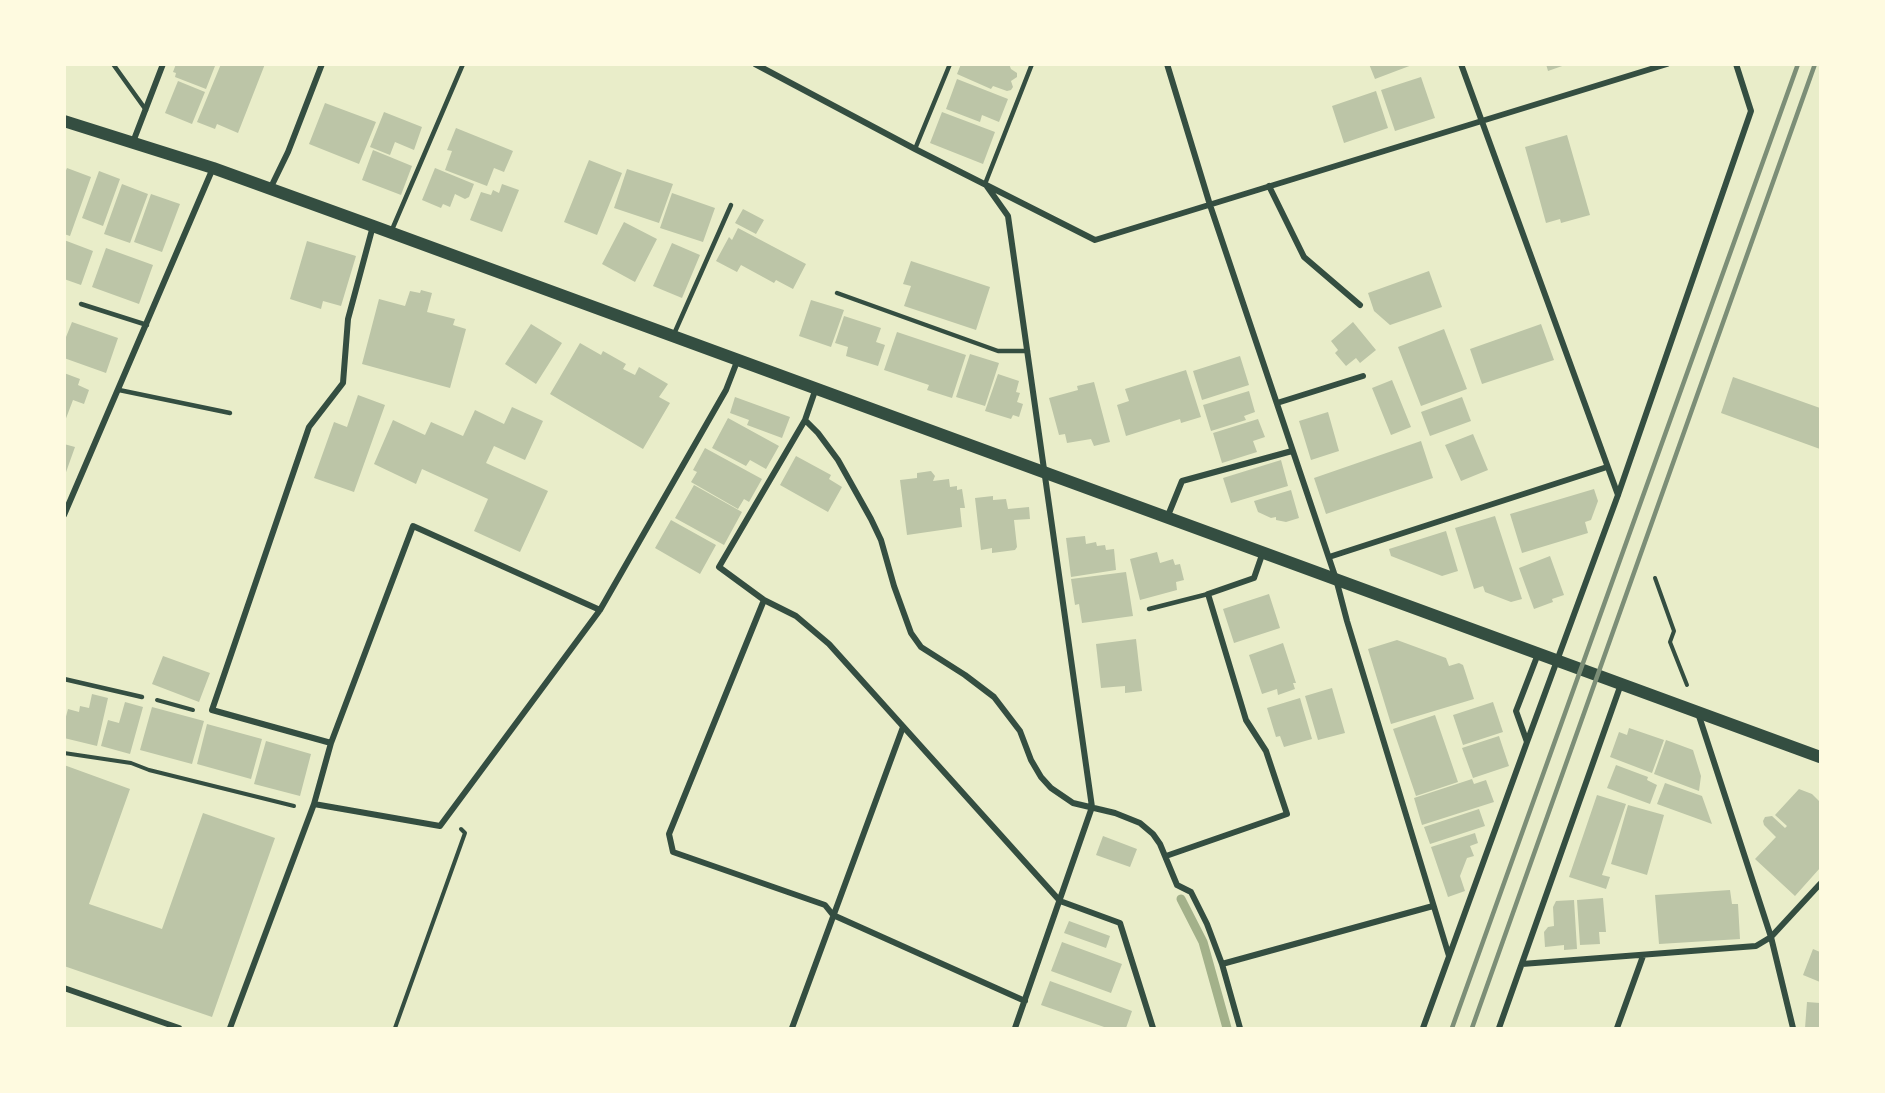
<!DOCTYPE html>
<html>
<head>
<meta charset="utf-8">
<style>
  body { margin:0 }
  #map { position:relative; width:1885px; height:1093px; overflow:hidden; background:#e9edc9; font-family:"Sofia Sans Condensed",sans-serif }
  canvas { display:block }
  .frame { position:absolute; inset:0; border:66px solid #fefae0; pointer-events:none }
</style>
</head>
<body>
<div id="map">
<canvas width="1885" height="1093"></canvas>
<div class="frame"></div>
</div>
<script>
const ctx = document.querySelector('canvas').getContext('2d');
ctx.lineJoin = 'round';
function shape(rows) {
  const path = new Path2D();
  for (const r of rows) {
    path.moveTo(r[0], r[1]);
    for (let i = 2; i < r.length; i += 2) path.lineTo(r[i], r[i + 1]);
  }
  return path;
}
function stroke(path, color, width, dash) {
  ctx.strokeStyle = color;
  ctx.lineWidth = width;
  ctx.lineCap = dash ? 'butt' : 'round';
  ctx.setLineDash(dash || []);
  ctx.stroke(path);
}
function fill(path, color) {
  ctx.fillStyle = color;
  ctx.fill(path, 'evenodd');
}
const stream = shape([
  [1181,899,1203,942,1227,1028]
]);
const building = shape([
  [176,64,213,64,215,66,206,89,175,77,176,73,173,72],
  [221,64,265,64,238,133,217,124,215,129,197,122],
  [961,64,1009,64,1011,69,1017,73,1017,77,1011,81,1013,87,1011,90,1007,91,993,86,991,89,957,74],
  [1369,64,1412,64,1412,65,1375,79],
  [1546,64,1565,64,1565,65,1548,71],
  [1421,77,1435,118,1395,131,1381,90],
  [957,79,1008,99,999,122,982,115,980,122,946,109],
  [178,81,205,92,192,124,165,113],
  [1376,91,1388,128,1344,143,1332,106],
  [325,103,376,122,359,164,309,144],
  [384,112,422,127,414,150,395,142,390,155,370,147],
  [942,112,995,132,983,164,930,143],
  [456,128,513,151,504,172,494,168,487,186,445,170,452,151,447,150],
  [1567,135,1590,215,1561,223,1560,219,1546,223,1525,147],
  [373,150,412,166,401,195,362,180],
  [589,160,622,173,597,235,564,222],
  [67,168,91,177,70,236,64,234,64,175],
  [435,168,474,184,469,197,465,199,455,194,450,207,443,204,441,208,422,200],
  [627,169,673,184,659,223,614,208],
  [99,171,120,179,103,226,82,218],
  [122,184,148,194,130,243,104,234],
  [502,184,519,190,502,232,470,220,481,192,491,195,493,190,499,193],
  [672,193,715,208,703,242,660,228],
  [151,194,180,204,162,252,134,242],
  [743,209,764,220,756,234,735,223],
  [624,222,657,239,635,282,602,264],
  [738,228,806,264,793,289,776,280,774,283,741,265,737,272,716,261,729,237,732,240],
  [64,240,93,251,81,285,64,279],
  [307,241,356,256,341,306,323,301,321,309,290,299],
  [672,243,700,255,682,298,653,286],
  [106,248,153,265,139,304,92,287],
  [911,261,990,287,976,330,904,306,911,286,903,284],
  [1429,271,1442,307,1390,325,1374,311,1368,293],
  [421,290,432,293,427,312,455,319,453,325,466,329,450,388,362,364,379,299,405,306,410,291,420,293],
  [811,300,844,310,831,347,799,336],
  [844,316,881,328,876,342,885,345,878,366,846,356,848,347,835,343],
  [72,322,118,338,106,373,64,358,64,342],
  [1353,322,1376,350,1360,363,1356,358,1346,366,1335,353,1338,350,1331,341],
  [531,324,562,343,536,384,505,364],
  [1541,324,1554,360,1482,384,1470,349],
  [1444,329,1467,389,1421,406,1398,347],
  [897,332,966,355,952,398,927,390,929,385,884,370],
  [580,343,601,355,603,351,626,364,623,369,635,375,639,367,668,384,659,397,670,403,643,449,550,394],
  [970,354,999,363,985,406,956,397],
  [1240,356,1249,385,1202,400,1193,371],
  [1186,370,1201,417,1181,423,1180,419,1126,436,1117,405,1129,401,1125,389],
  [64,373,80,379,78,385,89,390,84,404,73,400,65,421],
  [998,374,1019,381,1016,392,1020,393,1017,402,1023,404,1019,417,1013,415,1011,419,985,411],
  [1733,377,1820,408,1820,449,1721,413],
  [1392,380,1411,427,1391,435,1372,388],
  [1094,382,1110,442,1094,446,1091,439,1067,443,1065,434,1059,435,1049,398,1078,390,1077,386],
  [1249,391,1255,412,1244,416,1246,420,1211,431,1203,405],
  [358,395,385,405,354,492,314,478,334,422,347,427],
  [735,397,790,417,782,438,747,425,749,420,730,413],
  [1462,397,1471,421,1430,436,1421,412],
  [512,407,543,421,525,460,494,446,486,463,548,491,520,552,474,531,488,499,422,469,416,484,374,464,393,420,425,435,431,422,463,436,475,410,504,424],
  [1328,412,1339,451,1311,460,1299,421],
  [728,418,779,446,766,469,750,460,746,466,712,448],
  [1258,419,1265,437,1253,441,1257,452,1222,463,1213,433],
  [1473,434,1488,470,1461,481,1445,445],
  [1421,441,1433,478,1326,514,1314,478],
  [64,444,75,447,65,475,64,475],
  [705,448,762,479,749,502,744,499,738,509,691,482,697,472,693,470],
  [796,456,831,475,829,479,842,487,828,512,780,485],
  [1281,460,1288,486,1231,503,1223,478],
  [931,471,935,476,933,481,949,479,950,487,957,486,957,490,962,489,965,508,960,508,962,527,907,535,900,480,917,478,917,473],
  [694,485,742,512,724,545,675,518],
  [1594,489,1598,501,1591,520,1585,522,1588,533,1522,553,1510,514],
  [1291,490,1299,518,1286,522,1276,520,1276,517,1271,518,1258,512,1254,501],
  [993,496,993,500,1006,499,1008,509,1029,507,1030,519,1014,520,1017,547,1015,550,992,553,992,548,981,550,975,498],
  [1495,516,1522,599,1511,602,1485,592,1483,586,1474,589,1455,528],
  [671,520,716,545,700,574,655,548],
  [1446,531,1458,571,1442,576,1391,556,1389,549],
  [1085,536,1086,544,1096,542,1097,546,1105,545,1106,550,1114,549,1116,570,1071,577,1066,538],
  [1157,552,1160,563,1173,559,1175,565,1180,564,1184,580,1176,582,1177,590,1140,600,1130,559],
  [1550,556,1564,595,1552,599,1553,602,1534,609,1519,568],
  [1126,572,1133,616,1082,623,1079,604,1075,605,1071,579],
  [1269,594,1280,628,1234,643,1223,609],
  [1136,639,1142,691,1125,693,1125,686,1101,688,1096,644],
  [1397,640,1446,658,1449,666,1459,663,1463,665,1474,699,1391,724,1368,649],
  [1283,643,1296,683,1293,683,1295,689,1278,695,1277,689,1262,694,1249,655],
  [163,656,210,673,199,702,152,684],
  [1332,688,1345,733,1318,740,1305,696],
  [92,694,108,698,97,746,64,738,64,724,68,709,79,712,80,706,89,708],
  [1300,698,1312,739,1284,747,1280,736,1276,737,1267,708],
  [125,702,143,707,130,754,101,746,108,720,119,723],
  [1493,702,1503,732,1463,745,1453,715],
  [152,707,204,721,192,764,140,750],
  [1435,715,1458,782,1416,796,1393,729],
  [207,724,262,739,251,779,197,764],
  [1629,728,1664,740,1652,773,1610,757,1619,732,1627,735],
  [1499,736,1509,766,1473,778,1462,748],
  [1666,740,1693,750,1701,776,1699,791,1654,774],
  [266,741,311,754,300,796,254,784],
  [64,765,130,789,89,904,162,929,203,813,275,838,212,1017,64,966],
  [1616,765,1648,777,1647,780,1657,785,1650,804,1607,788],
  [1472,779,1474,784,1486,780,1494,802,1422,825,1414,798],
  [1665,783,1702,796,1712,824,1657,804],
  [1799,789,1812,794,1820,802,1820,868,1795,896,1755,859,1776,837,1764,825,1763,821,1765,817,1772,816,1785,828,1787,826,1775,815],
  [1597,795,1626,804,1602,875,1610,877,1606,889,1569,877],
  [1628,805,1664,815,1647,875,1611,864],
  [1479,809,1485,826,1430,844,1424,827],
  [1475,833,1478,843,1470,846,1474,856,1467,858,1460,876,1465,891,1448,897,1431,847],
  [1103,836,1137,849,1130,867,1096,855],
  [1730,890,1732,904,1738,904,1740,939,1659,944,1655,895],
  [1603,898,1606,932,1599,932,1600,944,1580,945,1577,900],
  [1574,900,1577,949,1564,950,1564,945,1545,947,1544,932,1548,927,1554,926,1553,907,1556,901],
  [1069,921,1110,936,1106,948,1064,933],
  [1062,942,1122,964,1111,993,1051,971],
  [1813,949,1820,952,1820,982,1803,975],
  [1050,981,1132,1011,1126,1028,1107,1028,1041,1005],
  [1807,1002,1820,1003,1820,1028,1805,1028]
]);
const path = shape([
  [1655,578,1674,631,1670,642,1687,685],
  [157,700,193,710],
  [64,753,131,763,149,770,294,806],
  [395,1028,465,833,461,829]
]);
const service = shape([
  [113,64,146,110],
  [915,149,950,64],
  [985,184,1032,64],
  [391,232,463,64],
  [837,293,998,351,1028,351],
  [81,304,147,325],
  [674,334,731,205],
  [119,390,230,413],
  [1149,609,1208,594],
  [64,679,142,697]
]);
const minor = shape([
  [755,64,915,149,1095,240,1667,64],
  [1167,64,1210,205,1336,579,1347,621,1449,956],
  [1461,64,1618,495],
  [133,142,163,64],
  [986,185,1008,216,1092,807,1015,1028],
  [1269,186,1304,257,1360,305],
  [270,189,288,152,322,64],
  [816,388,805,420,719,567,764,600,796,616,829,644,1060,901,1120,923,1153,1028],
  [1277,403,1363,376],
  [805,420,818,433,838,460,871,519,881,540,894,586,911,633,921,647,965,675,994,697,1020,731,1031,760,1041,777,1051,788,1073,803,1115,813,1140,823,1153,834,1160,844,1177,885,1191,892,1207,924,1222,964,1240,1028],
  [64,515,213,168],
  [1167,518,1182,481,1292,451],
  [1329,557,1607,467],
  [764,600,669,834,673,852,825,905,833,915,1025,1001],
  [1698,713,1771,937,1793,1028],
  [1527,742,1618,495,1751,111,1736,64],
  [331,743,212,710,309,427,343,383,348,319,373,226],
  [314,804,440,826,600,610,726,390,738,359],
  [1166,856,1287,814,1266,751,1246,720,1208,594,1254,578,1263,552],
  [1222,964,1433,906],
  [1522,964,1756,946,1771,937,1820,884],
  [64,988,179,1028],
  [230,1028,314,804,331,743,413,526,600,610],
  [792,1028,903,727],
  [1423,1028,1527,742,1516,711,1538,654],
  [1499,1028,1621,684],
  [1617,1028,1643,956]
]);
const secondary = shape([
  [64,121,213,168,373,226,1820,757]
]);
const rail = shape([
  [1452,1028,1798,64],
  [1472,1028,1815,64]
]);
stroke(stream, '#a3b18a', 9);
fill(building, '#bcc5a7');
stroke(path, '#344e41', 4);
stroke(service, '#344e41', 4.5);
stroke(minor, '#344e41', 6);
stroke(secondary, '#344e41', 12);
stroke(rail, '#7c8e77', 4.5);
</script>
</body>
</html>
